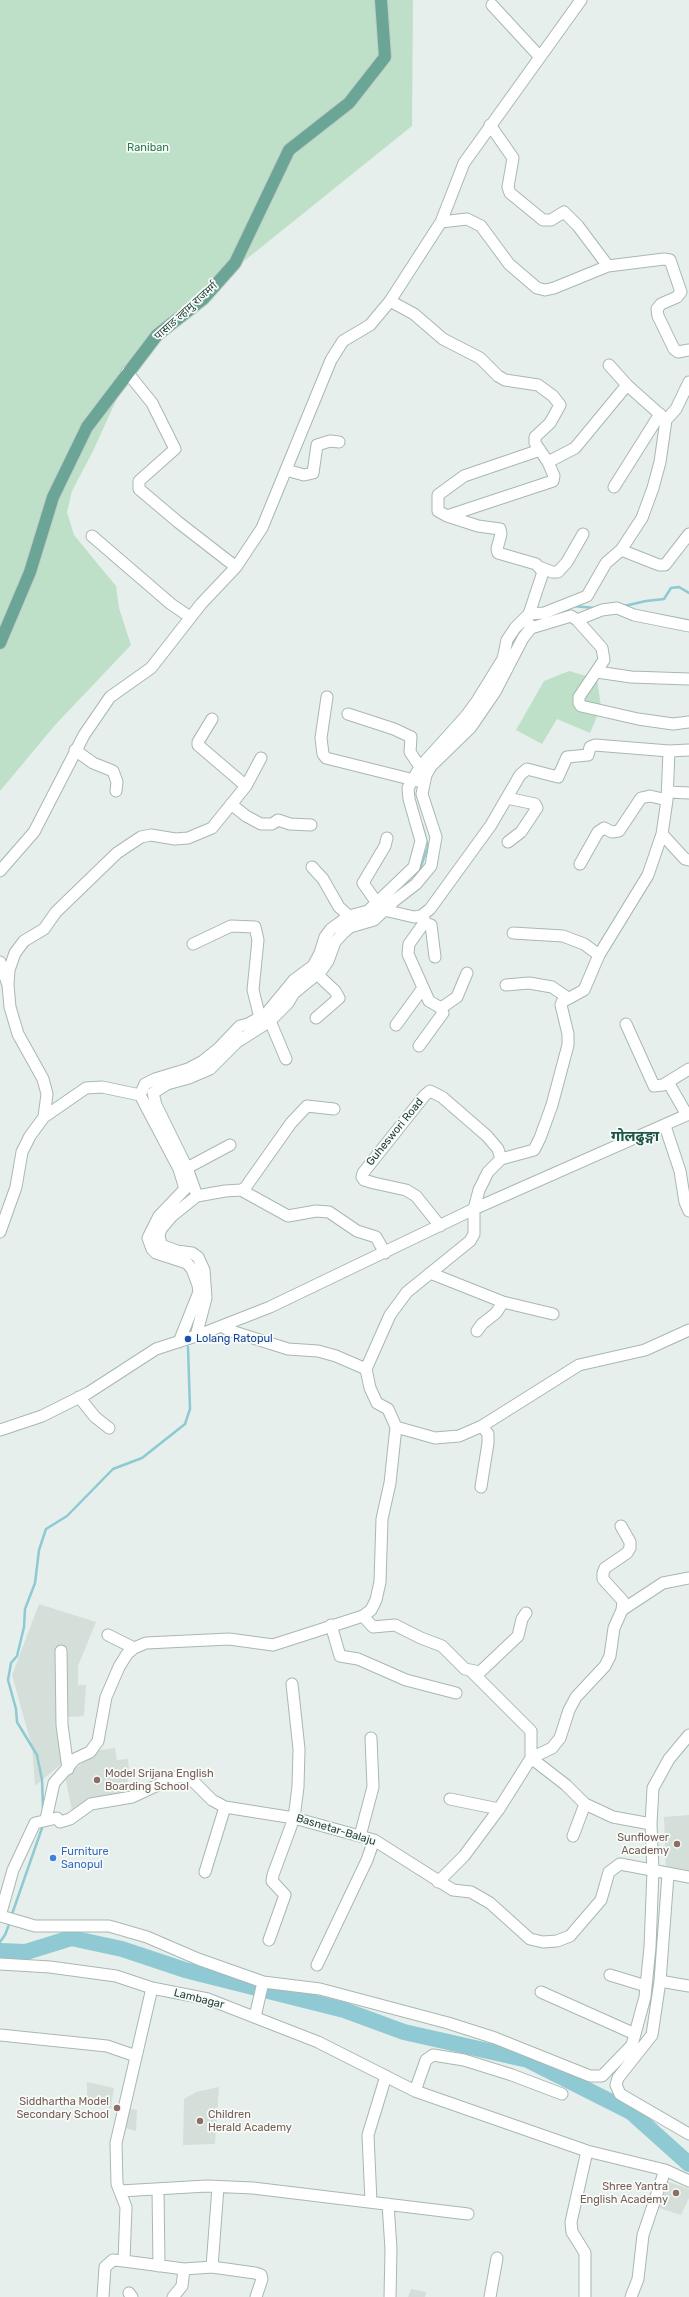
<!DOCTYPE html>
<html>
<head>
<meta charset="utf-8">
<style>
  body { margin:0 }
  canvas { display:block; background:#e6efeb }
</style>
</head>
<body>
<canvas width="689" height="2297"></canvas>
<script>
const ctx = document.querySelector('canvas').getContext('2d');
ctx.lineJoin = 'round';
function fill(path, color) {
  ctx.fillStyle = color;
  ctx.fill(path, 'evenodd');
}
function shape(rows) {
  const path = new Path2D();
  for (const r of rows) {
    path.moveTo(r[0], r[1]);
    for (let i = 2; i < r.length; i += 2) path.lineTo(r[i], r[i + 1]);
  }
  return path;
}
function stroke(path, color, width, dash) {
  ctx.strokeStyle = color;
  ctx.lineWidth = width;
  ctx.lineCap = dash ? 'butt' : 'round';
  ctx.setLineDash(dash || []);
  ctx.stroke(path);
}
function label(font, color, halo, rows, align = 'center') {
  ctx.font = font + ' Rubik,"Noto Sans Devanagari",sans-serif';
  ctx.lineWidth = 3.5;
  ctx.setLineDash([]);
  ctx.textBaseline = 'middle';
  ctx.strokeStyle = halo;
  ctx.fillStyle = color;
  for (const [text, x, y, turn = 0] of rows) {
    ctx.save();
    ctx.translate(x, y);
    ctx.rotate((+turn || 0) * Math.PI / 180);
    ctx.textAlign = isNaN(turn) ? turn : align;
    if (halo) ctx.strokeText(text, 0, 0);
    ctx.fillText(text, 0, 0);
    ctx.restore();
  }
}
const built = shape([
  [39,1604,96,1622,78,1666,78,1685,86,1685,84,1716,68,1717,67,1759,35,1786,32,1747,12,1675],
  [115,1748,117,1760,128,1759,129,1770,126,1770,130,1794,72,1811,65,1776,84,1762,92,1756,93,1751],
  [689,1815,689,1872,666,1870,664,1817],
  [87,2082,114,2088,111,2106,137,2110,136,2131,118,2126,120,2110,87,2103],
  [219,2087,215,2144,183,2145,184,2099,196,2092],
  [666,2181,689,2189,689,2198,681,2215,659,2208],
  [411,2289,426,2292,425,2297,408,2297]
]);
const green = shape([
  [0,0,413,0,412,126,213,286,130,370,93,451,72,491,67,512,74,535,116,586,119,608,131,645,56,724,0,791],
  [569,671,597,679,601,707,590,733,557,719,542,744,516,730,544,681]
]);
const stream = shape([
  [572,606,595,608],
  [624,606,646,601,664,599,671,588,679,587,689,593],
  [418,874,428,847,422,825],
  [149,1101,148,1089,152,1086],
  [180,1202,189,1192],
  [43,1808,42,1780,37,1755,17,1722,16,1709,8,1680,11,1663,17,1656,24,1627,25,1609,35,1583,39,1550,46,1529,67,1516,113,1469,142,1458,185,1424,190,1409,188,1347],
  [11,1917,42,1828],
  [0,1942,5,1935,10,1922]
]);
const river = shape([
  [0,1951,26,1952,71,1938,122,1949,185,1970,344,2010,404,2032,528,2060,631,2112,689,2164]
]);
const minor = shape([
  [492,5,540,57],
  [490,125,513,158,508,187,510,193,543,220,551,220,564,212,578,226,608,266],
  [441,222,467,219,481,226,509,264,537,288,545,290,554,288,608,266,664,259,670,260,681,292,677,297,661,304,657,309,658,316,674,349,678,352,689,350],
  [390,301,414,314,443,339,480,358,498,376,505,380,538,385,553,396,560,405,550,423,535,437,535,443,548,462,554,476,553,481,447,516],
  [609,365,627,385,664,418],
  [127,372,152,403,175,449,139,481,139,489,178,522,236,567],
  [548,462,575,448,627,385],
  [286,470,304,475,313,473,317,445,330,441,339,442],
  [614,487,660,414],
  [92,536,171,604,190,617],
  [621,550,659,565,665,565,689,534],
  [539,567,552,572,558,572,567,562,583,534],
  [577,620,602,610,617,608,634,615,689,626],
  [531,628,571,616,577,620,602,648,604,660,579,697,579,703,581,706,638,719,673,724,689,722],
  [597,672,631,677,689,679],
  [327,697,321,738,323,754,326,758,418,781],
  [212,719,198,742,198,745,246,786],
  [75,750,93,763,113,771,117,782,116,791],
  [669,751,689,750],
  [420,767,466,716,477,701,503,659,507,640,515,628,529,614,544,613,587,596,606,563,621,550,642,518,653,488,660,462,666,420,676,409,689,382],
  [668,792,689,793],
  [507,798,535,804,537,808,521,832,508,842],
  [231,804,246,816,261,824,272,824,278,820,290,824,311,825],
  [662,834,685,859,689,860],
  [580,864,598,832,604,828,612,832,619,831,641,798,650,796,667,800],
  [312,867,323,879,339,907,349,916],
  [0,871,34,832,84,735,110,697,151,668,201,604,236,567,262,528,331,360,343,341,370,325,390,301,441,222,464,163,581,0],
  [377,903,363,883,385,846,387,838],
  [424,923,431,925,435,957],
  [513,933,563,936,584,944,599,955],
  [193,944,231,926,255,927,258,940,253,990,260,1018],
  [0,962,8,985,10,1007,18,1034,43,1079,47,1094,44,1117],
  [8,985,9,970,15,953,24,941,44,929,56,912,117,853,141,837,151,835,175,839,188,838,212,828,246,786,261,758],
  [506,985,529,983,552,987,568,998],
  [441,1008,457,997,467,973],
  [316,1018,339,998,335,991,318,975],
  [270,1021,286,1059],
  [626,1024,654,1086,663,1085,689,1069],
  [396,1025,423,988],
  [419,1046,443,1013,441,1008,429,1001,408,954,409,944,424,923,424,918,421,916],
  [668,1082,687,1115],
  [140,1095,145,1084,155,1079,188,1069,203,1061,219,1048,240,1026,248,1024,266,1014,294,980,313,966,320,953,325,937,331,929,349,916,368,911,414,867,421,841,409,799,408,788,420,767,410,752,411,737,394,729,348,714],
  [665,1126,680,1171,685,1202,689,1211],
  [187,1168,230,1145],
  [241,1190,288,1216,316,1211,329,1212,357,1231,376,1237,385,1253],
  [197,1196,187,1168,156,1105,153,1093,167,1084,189,1078,210,1069,237,1042,270,1021,288,1003,294,993,321,971,328,961,335,942,343,933,350,927,374,920,394,901,416,884,431,866,436,837,422,794,426,775,431,766,471,727,495,692,523,638,531,628,527,620,543,572,536,564,498,553,497,549,501,534,500,529,478,526,447,516,438,511,438,495,464,476,540,450],
  [440,1226,416,1196,406,1190,374,1183,364,1180,362,1177,363,1173,425,1095,430,1091,442,1097,487,1136,498,1149,501,1159],
  [0,1232,16,1187,22,1152,30,1136,44,1117,86,1088,102,1087,140,1095,179,1169,185,1189,159,1216,148,1238,152,1249,156,1253,187,1263,192,1269,198,1285,199,1292,179,1342],
  [430,1273,503,1302,553,1314],
  [222,1326,228,1330,288,1349,318,1351,336,1356,366,1369],
  [477,1331,482,1324,496,1313,503,1302],
  [196,1336,206,1298,204,1270,198,1257,192,1253,177,1251,161,1245,159,1235,161,1229,172,1216,197,1196,225,1191,241,1190,245,1188,291,1123,307,1106,334,1109],
  [79,1397,95,1417,109,1428],
  [396,1427,435,1438,459,1436,482,1426,579,1365,645,1350,689,1330],
  [0,1430,42,1416,88,1393,156,1349,196,1336,270,1307,474,1209,689,1114],
  [481,1487,488,1443,488,1434,482,1426],
  [622,1610,663,1583,689,1578],
  [363,1616,373,1627,395,1625,421,1638,442,1646,465,1669,480,1672,518,1636,522,1619,526,1613],
  [331,1625,340,1656,358,1659,406,1680,456,1693],
  [108,1635,134,1648],
  [61,1651,62,1725,68,1769],
  [471,1671,531,1731,531,1758,566,1785,585,1804,613,1817,651,1824],
  [450,1799,499,1809],
  [46,1819,54,1783,75,1759,90,1752,98,1741,106,1697,119,1667,127,1654,134,1648,146,1643,229,1639,273,1645,363,1616,371,1610,376,1600,380,1582,382,1519,390,1483,396,1427,388,1409,377,1403,370,1388,366,1369,390,1315,407,1292,470,1241,474,1234,474,1209,479,1190,488,1172,501,1159,534,1150,540,1138,552,1105,568,1045,568,1034,561,1005,562,1002,584,990,599,955,648,875,662,834,667,800,669,751,595,745,590,747,588,755,567,757,558,777,527,769,520,775,491,825,430,909,421,916,414,917,384,910],
  [360,1836,373,1787,371,1738],
  [573,1836,585,1804],
  [205,1872,225,1807],
  [668,1875,660,1981,652,2035,618,2078,616,2085,620,2094,689,2134],
  [438,1882,464,1856,499,1809,531,1758,552,1748,560,1738,569,1710,576,1697,605,1666,610,1656,614,1628,622,1610,623,1601,603,1579,603,1573,605,1568,627,1553,630,1548,630,1542,621,1526],
  [0,1916,13,1870,35,1823,57,1818,60,1822,70,1819,91,1804,132,1797,175,1777,186,1777,194,1782,212,1800,225,1807,294,1818,374,1840,453,1890,471,1892,490,1903,530,1939,543,1942,557,1941,570,1936,601,1900,609,1872,620,1864,689,1877],
  [1,1916,35,1926,109,1926,147,1937,198,1959,263,1982],
  [269,1940,285,1895,272,1881,273,1875,294,1818,298,1787,299,1749,292,1684],
  [0,1964,50,1967,116,1976,152,1988,208,1999,318,2042,415,2091,587,2151,665,2170,689,2181],
  [317,1965,367,1860,374,1840],
  [610,1975,646,1986],
  [660,1981,689,1986],
  [152,1988,116,2143,117,2184,126,2207,124,2261,184,2269,182,2286,173,2297],
  [541,1992,635,2034],
  [255,2017,263,1982,320,1989,448,2023,495,2038,590,2076,602,2076,632,2045,645,1997,650,1947,653,1871,651,1824,653,1788,669,1759,689,1735],
  [0,2035,107,2046,136,2056],
  [415,2091,426,2060,433,2055,464,2060,512,2075,562,2094],
  [158,2189,159,2266],
  [120,2191,207,2186,253,2188,468,2214],
  [371,2202,368,2135,386,2076],
  [388,2204,391,2249,390,2297],
  [212,2267,218,2187],
  [184,2269,212,2267,255,2273,261,2275,262,2279,256,2297],
  [129,2293,132,2297],
  [103,2297,105,2267,113,2260,124,2261],
  [490,2297,497,2258],
  [585,2297,585,2253,572,2232,571,2222,587,2151],
  [631,2297,638,2279,643,2235,665,2170]
]);
const major = shape([
  [0,643,30,572,53,497,87,427,157,335,203,299,235,263,289,150,349,103,385,57,381,0]
]);
const markers = [
  [188,1339,4,"#1a4fb4"],
  [97,1780,4,"#8d6e63"],
  [677,1844,4,"#8d6e63"],
  [53,1858,4,"#3f7fe0"],
  [117,2108,4,"#8d6e63"],
  [200,2121,4,"#8d6e63"],
  [676,2193,4,"#8d6e63"]
];
const parkNames = [
  ["Raniban",148,148]
];
const streetNames = [
  ["पासाङ ल्हामु राजमर्ग",186,311,-42],
  ["Guheswori Road",395,1132,-51],
  ["Basnetar-Balaju",336,1830,17],
  ["Lambagar",199,1999,14]
];
const transitNames = [
  ["Lolang Ratopul",196,1339]
];
const educationNames = [
  ["Model Srijana English",105,1774,"left"],
  ["Boarding School",105,1787,"left"],
  ["Sunflower",669,1838],
  ["Academy",669,1851],
  ["Siddhartha Model",109,2102],
  ["Secondary School",109,2115],
  ["Children",208,2115,"left"],
  ["Herald Academy",208,2128,"left"],
  ["Shree Yantra",668,2187],
  ["English Academy",668,2200]
];
const shopNames = [
  ["Furniture",61,1852],
  ["Sanopul",61,1865]
];
const districtNames = [
  ["गोलढुङ्गा",635,1137]
];
fill(built, '#d4dfda');
fill(green, '#bfe0c8');
stroke(stream, '#8ec9d4', 2.5);
stroke(river, '#8ec9d4', 16);
stroke(minor, '#a8b8b2', 13);
stroke(major, '#c2cac8', 14);
stroke(minor, '#fff', 11);
stroke(major, '#6aa596', 12);
for (const [x, y, r, color] of markers) {
  const dot = new Path2D();
  dot.arc(x, y, r, 0, 2 * Math.PI);
  ctx.fillStyle = color;
  ctx.fill(dot);
  stroke(dot, '#f7fbf9', 1.5);
}
label('11px', '#2d7a4b', '#f7fbf9', parkNames);
label('11px', '#24423a', '#f7fbf9', streetNames);
label('11px', '#164399', '#f7fbf9', transitNames, 'left');
label('11px', '#785e54', '#f7fbf9', educationNames, 'right');
label('11px', '#366cbe', '#f7fbf9', shopNames, 'left');
label('bold 15px', '#1f5548', '#f7fbf9', districtNames);
</script>
</body>
</html>
